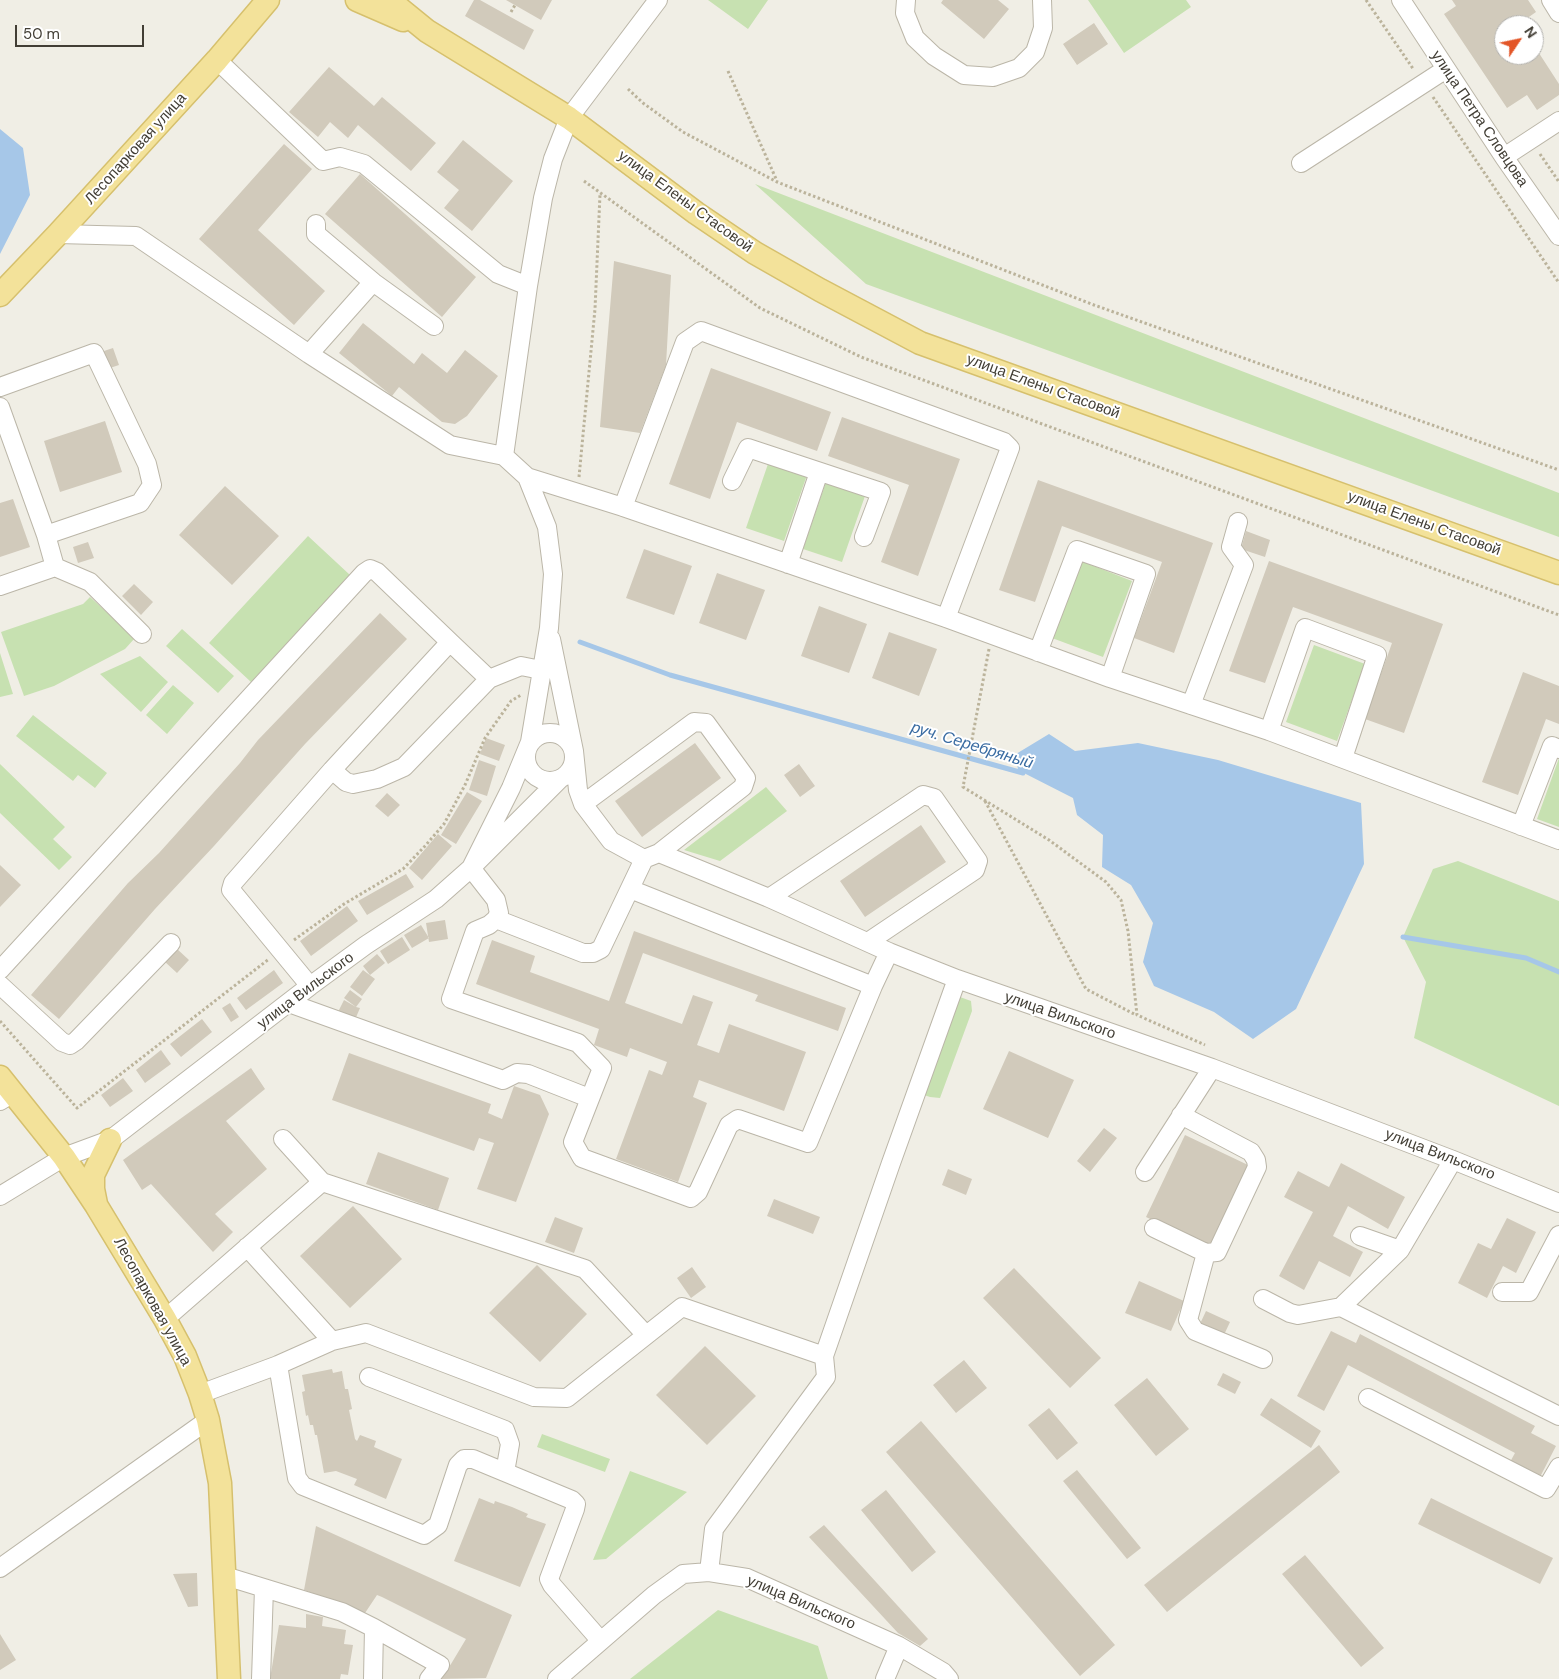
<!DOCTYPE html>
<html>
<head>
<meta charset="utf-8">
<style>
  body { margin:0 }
  #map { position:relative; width:1559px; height:1679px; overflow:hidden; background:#f0eee5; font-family:"DM Sans",sans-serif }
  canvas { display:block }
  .north { position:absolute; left:1494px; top:15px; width:50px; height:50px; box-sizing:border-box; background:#fff; border:1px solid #b3b2ae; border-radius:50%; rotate:56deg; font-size:14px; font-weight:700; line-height:20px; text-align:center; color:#423e35 }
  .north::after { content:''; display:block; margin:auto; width:18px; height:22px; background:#e35628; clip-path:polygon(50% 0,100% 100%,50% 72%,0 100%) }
  .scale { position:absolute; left:15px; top:25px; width:129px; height:22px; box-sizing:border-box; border:2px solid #423e35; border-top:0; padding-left:6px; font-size:15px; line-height:18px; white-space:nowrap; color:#423e35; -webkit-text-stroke:4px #fff; paint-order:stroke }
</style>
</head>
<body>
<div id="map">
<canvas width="1559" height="1679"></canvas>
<div class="north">N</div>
<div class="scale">50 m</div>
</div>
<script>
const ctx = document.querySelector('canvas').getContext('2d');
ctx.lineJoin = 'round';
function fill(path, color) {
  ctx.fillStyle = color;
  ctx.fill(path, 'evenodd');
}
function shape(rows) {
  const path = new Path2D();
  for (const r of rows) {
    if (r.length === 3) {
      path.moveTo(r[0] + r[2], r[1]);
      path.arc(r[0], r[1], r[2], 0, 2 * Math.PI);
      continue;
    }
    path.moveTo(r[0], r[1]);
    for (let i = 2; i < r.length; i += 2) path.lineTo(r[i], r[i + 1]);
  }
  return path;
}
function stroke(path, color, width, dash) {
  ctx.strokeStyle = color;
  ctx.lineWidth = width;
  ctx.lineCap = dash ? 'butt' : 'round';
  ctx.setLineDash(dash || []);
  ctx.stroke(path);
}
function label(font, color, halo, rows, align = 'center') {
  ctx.font = font + ' "DM Sans",sans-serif';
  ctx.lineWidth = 4;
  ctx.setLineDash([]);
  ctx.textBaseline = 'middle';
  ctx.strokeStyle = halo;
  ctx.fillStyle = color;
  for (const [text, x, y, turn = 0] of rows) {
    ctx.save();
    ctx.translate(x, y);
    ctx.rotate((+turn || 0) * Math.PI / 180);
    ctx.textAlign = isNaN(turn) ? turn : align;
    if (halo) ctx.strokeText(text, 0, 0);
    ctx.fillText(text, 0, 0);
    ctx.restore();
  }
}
const green = shape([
  [708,0,768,0,748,29],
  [1088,0,1186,0,1191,7,1124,53],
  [755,184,1559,493,1559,537,866,284],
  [769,461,807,475,784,541,746,528],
  [826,482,865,496,842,562,803,549],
  [308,536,350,575,251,682,209,643],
  [1081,561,1132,581,1103,657,1052,638],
  [90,597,135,638,125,649,54,686,24,696,1,632,83,604],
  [182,629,234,676,218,693,166,646],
  [1314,645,1365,664,1337,741,1286,722],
  [0,653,13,694,0,697],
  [140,656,168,682,141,712,100,674],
  [173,685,194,703,167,734,146,715],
  [33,715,107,773,95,788,78,775,73,781,16,736],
  [1559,758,1559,827,1537,819],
  [0,764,65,827,53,839,72,857,59,870,0,813],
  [766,787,787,811,720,861,684,850],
  [1458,861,1559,901,1559,1106,1414,1038,1426,982,1403,937,1433,869],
  [960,997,971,1001,972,1011,940,1098,930,1097,924,1095],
  [542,1434,610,1459,605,1472,537,1447],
  [630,1471,687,1492,606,1559,593,1560],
  [718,1610,818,1646,828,1679,630,1679]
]);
const water = shape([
  [0,129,23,148,30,195,0,254],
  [1049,734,1075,751,1138,743,1218,760,1361,803,1364,864,1296,1009,1253,1039,1214,1012,1154,986,1143,962,1153,923,1131,885,1102,867,1103,835,1077,815,1073,798,1018,770,1016,754]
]);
const stream = shape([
  [580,642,670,675,1023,773],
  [1403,937,1526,958,1559,972]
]);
const building = shape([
  [474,0,480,0,534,30,524,50,465,16],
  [506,0,552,0,541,20],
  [943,0,998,0,1009,9,984,39,941,3],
  [1452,0,1528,0,1536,12,1526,19,1529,25,1504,25,1504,55,1534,55,1534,32,1543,46,1537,50,1559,84,1559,95,1537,110,1527,95,1507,108,1444,14,1456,6],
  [1094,23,1108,44,1077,65,1063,44],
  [329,67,374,106,382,97,436,143,411,171,358,125,348,138,330,122,318,137,289,112],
  [463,140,513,181,472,231,444,208,459,190,437,172],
  [284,144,312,169,258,230,325,291,294,325,199,239],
  [360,174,476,277,442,317,325,214],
  [614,261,671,275,666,365,640,433,600,427],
  [363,323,414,364,422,353,447,373,465,350,498,376,467,416,455,424,442,422,399,387,392,396,339,353],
  [113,348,119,365,107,369,101,352],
  [711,368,831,412,817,451,737,422,710,499,669,484],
  [842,417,960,459,918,576,881,562,909,485,828,456],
  [105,421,122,472,60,492,44,441],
  [1038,480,1213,543,1174,653,1134,638,1162,562,1062,526,1035,602,999,590],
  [225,486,279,536,232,585,179,535],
  [13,499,30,547,0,557,0,503],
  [1246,531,1270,540,1265,557,1241,549],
  [88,542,94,558,78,563,73,547],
  [644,549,692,566,674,615,626,598],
  [1269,561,1443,624,1404,733,1365,719,1392,643,1293,607,1265,683,1229,671],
  [717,573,765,590,746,640,699,623],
  [134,584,153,602,141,615,122,596],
  [819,606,867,624,849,673,801,656],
  [380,613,407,639,305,744,214,846,155,909,59,1019,31,995,128,883,159,853,240,763,258,740],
  [889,632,937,649,919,696,872,678],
  [1523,672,1559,686,1559,724,1546,719,1518,795,1482,782],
  [486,738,505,745,499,761,480,754],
  [695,743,721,778,642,837,615,801],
  [479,760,496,766,487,796,469,790],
  [799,764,815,786,800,797,784,775],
  [467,792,482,801,456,844,441,835],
  [387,793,400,805,388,817,375,806],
  [921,825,946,862,865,917,840,881],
  [438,834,452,846,422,880,409,868],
  [0,865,21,885,0,907],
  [406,874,414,887,367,915,358,901],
  [347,906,358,921,311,956,300,941],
  [445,920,448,939,429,942,426,923],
  [421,925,429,938,412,948,404,935],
  [634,931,846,1008,838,1031,755,1001,758,995,643,953,625,1003,682,1024,693,995,713,1002,697,1045,719,1053,729,1024,806,1052,784,1111,699,1080,693,1097,707,1103,678,1182,616,1159,649,1070,662,1075,667,1062,630,1048,627,1057,594,1045,599,1029,476,984,492,940,535,956,530,972,609,1001],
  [402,937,410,950,388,964,380,951],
  [176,948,189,960,177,973,164,961],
  [377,954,385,963,370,975,363,966],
  [274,970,283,983,246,1010,237,998],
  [363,970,375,979,362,996,350,987],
  [350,990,362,999,356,1007,360,1008,354,1022,337,1014,344,1000,356,1007,344,998],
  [230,1003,239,1017,231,1022,222,1008],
  [202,1019,212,1032,181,1057,170,1044],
  [161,1050,171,1064,145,1083,136,1070],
  [1009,1051,1074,1080,1048,1138,983,1109],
  [349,1053,491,1104,488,1113,502,1119,514,1086,540,1095,549,1114,516,1202,477,1189,494,1143,479,1138,474,1151,332,1100],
  [251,1068,265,1089,226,1121,267,1169,215,1214,233,1232,213,1252,151,1184,142,1190,123,1160],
  [123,1078,133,1091,110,1107,101,1095],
  [1104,1128,1117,1138,1090,1172,1077,1161],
  [1185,1135,1248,1165,1209,1247,1146,1217],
  [378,1152,449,1178,438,1210,366,1184],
  [1341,1163,1405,1197,1388,1229,1348,1206,1333,1236,1363,1252,1350,1277,1319,1261,1304,1290,1279,1276,1313,1212,1284,1197,1298,1171,1329,1187],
  [948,1169,972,1179,966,1195,942,1185],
  [774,1199,820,1217,813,1234,767,1216],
  [353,1206,402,1259,350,1308,300,1256],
  [555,1217,583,1228,574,1253,545,1242],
  [1507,1218,1536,1232,1516,1273,1503,1266,1487,1298,1458,1283,1478,1243,1491,1249],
  [537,1265,587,1314,540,1362,489,1313],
  [692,1267,706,1287,691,1298,677,1278],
  [1014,1268,1101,1358,1070,1388,983,1298],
  [1139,1281,1184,1301,1171,1331,1125,1313],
  [1206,1311,1230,1322,1223,1337,1199,1326],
  [1331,1331,1356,1343,1360,1334,1535,1426,1531,1433,1556,1446,1540,1477,1510,1462,1515,1453,1348,1365,1324,1411,1297,1396],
  [705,1346,756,1396,707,1445,656,1395],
  [964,1360,987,1388,956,1413,933,1385],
  [332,1369,333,1373,342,1371,345,1389,348,1389,352,1409,349,1410,355,1439,357,1441,360,1435,376,1441,374,1447,402,1459,386,1499,354,1485,357,1479,336,1471,324,1473,317,1435,315,1435,313,1425,310,1425,308,1415,306,1416,302,1392,305,1391,302,1375],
  [1223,1373,1241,1382,1235,1394,1217,1385],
  [1147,1378,1189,1429,1156,1456,1114,1405],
  [1271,1398,1321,1431,1311,1448,1260,1415],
  [1049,1408,1078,1443,1057,1460,1028,1425],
  [921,1421,1115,1645,1080,1676,886,1452],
  [1319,1445,1340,1472,1167,1612,1144,1585],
  [1077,1470,1141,1548,1127,1559,1063,1481],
  [886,1490,936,1552,912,1572,861,1510],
  [479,1498,494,1504,495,1501,512,1507,528,1514,526,1517,546,1524,520,1587,454,1561],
  [1431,1498,1553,1558,1540,1584,1418,1524],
  [824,1525,928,1639,920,1646,898,1633,809,1537],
  [316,1526,512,1615,486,1678,439,1679,451,1664,466,1639,382,1597,377,1595,365,1613,304,1590],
  [1305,1555,1384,1648,1361,1667,1282,1574],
  [197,1573,198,1606,188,1607,173,1574],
  [306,1614,323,1617,322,1626,346,1630,344,1644,353,1645,348,1675,341,1674,340,1679,270,1679,279,1625,306,1628],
  [0,1634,16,1660,0,1670]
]);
const path = shape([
  [1366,0,1414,70],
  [511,12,515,5],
  [728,71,777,181],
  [628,89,643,103,683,132,777,182,1094,305,1559,470],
  [1433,97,1559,283],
  [1540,154,1559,182],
  [584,181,760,308,861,357,1559,615],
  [579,477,595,309,600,194],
  [989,649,963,787,1049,840,1106,882,1121,900,1128,931,1137,1015,1205,1045],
  [985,801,1086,989,1136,1015],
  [294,940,344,904,403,869,425,846,444,824,465,785,485,738,511,701,521,695],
  [0,1021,77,1108,269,959]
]);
const minor = shape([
  [906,0,905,13,915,38,934,56,964,75,993,77,1019,68,1035,52,1043,28,1042,0],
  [1401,0,1504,157,1559,236],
  [1551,0,1559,13],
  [217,60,323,161,340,157,364,164,498,274,528,286],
  [1504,157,1559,121],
  [1301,163,1446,69],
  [58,234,136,236,309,354,450,445,504,456],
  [373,282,434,326],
  [309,354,373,282,316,234,316,224],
  [0,387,94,353,147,464,152,485,140,503,46,535,55,567,0,586],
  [0,407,46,535],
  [527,477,623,507,946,618,1110,678,1269,731,1559,840],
  [732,481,748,448,881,492,864,537],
  [623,507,685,342,701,331,1004,442,1010,448,946,618],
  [788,564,819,472],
  [55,567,90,582,142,634],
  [551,639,574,751,578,790,583,804,611,841,644,859,659,853,769,898,889,952,957,979,1212,1068,1453,1160,1559,1203],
  [450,642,489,679],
  [1038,652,1077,550,1146,574,1110,678],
  [1191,705,1244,565,1231,547,1238,522],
  [1269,731,1305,628,1377,655,1343,758],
  [550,757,24],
  [332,770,346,782,353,784,377,779,404,767,489,679,521,666,541,670],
  [560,779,471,868,496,900,499,913,496,919,489,925,475,931,451,999,578,1043,602,1068,573,1142,582,1158,691,1198,698,1192,729,1125,738,1119,808,1143,873,986,889,952],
  [583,804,694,722,706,723,746,778,743,787,659,853],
  [1521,826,1552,746,1559,749],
  [630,889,873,986],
  [769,898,923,795,934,798,978,861,975,870,868,942],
  [496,919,583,953,593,953,601,949,644,859],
  [0,970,364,573,370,569,377,572,450,642,332,770,233,883,231,890,310,986],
  [0,985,62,1042,70,1045,76,1041,171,943],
  [289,1003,503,1080,517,1073,528,1074,589,1098],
  [0,1101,13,1093],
  [283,1139,322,1182],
  [1145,1172,1212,1068],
  [0,1196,64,1157,110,1140,310,986,366,945,436,899,471,868,511,788,530,742,549,628,553,574,547,527,527,477,504,456,528,286,543,198,553,159,569,118,658,0],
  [1154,1228,1206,1253,1217,1252,1257,1167,1256,1160,1251,1152,1181,1115],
  [1360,1236,1400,1250,1453,1160],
  [247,1247,332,1341],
  [1400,1250,1341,1307,1559,1416],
  [1206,1253,1188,1320,1195,1331,1263,1359],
  [1502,1292,1529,1292,1559,1235],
  [1263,1299,1290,1313,1298,1315,1341,1307],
  [165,1319,322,1182,585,1269,645,1334],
  [278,1365,297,1478,303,1486,424,1535,438,1525,458,1465,464,1459,473,1459,572,1500,576,1504,575,1509,549,1579,552,1585,600,1640],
  [369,1377,505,1430,510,1444,505,1472],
  [200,1394,278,1365,332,1341,366,1333,534,1397,567,1398,682,1307,824,1356],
  [1368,1398,1546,1489,1559,1467],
  [0,1568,208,1420],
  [709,1572,714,1529,826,1377,824,1356,891,1163,957,979],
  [225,1576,342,1612,374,1628,440,1665,429,1679],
  [261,1679,264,1588],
  [373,1679,374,1628],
  [557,1679,654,1595,683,1574,709,1572,747,1578,899,1646,943,1672,949,1679],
  [885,1679,899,1646]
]);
const major = shape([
  [357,0,403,20],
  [389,0,427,31,569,118,696,213,755,253,820,290,920,343,1559,573],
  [0,295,58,234,217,60,268,0],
  [0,1077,64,1157,96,1205,165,1319,185,1356,200,1394,208,1420,220,1483,229,1679],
  [96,1204,93,1189,93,1175,110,1140]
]);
const streetNames = [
  ["улица Петра Словцова",1479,119,56],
  ["Лесопарковая улица",136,149,-48],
  ["улица Елены Стасовой",685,202,36],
  ["улица Елены Стасовой",1043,387,20],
  ["улица Елены Стасовой",1424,524,20],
  ["улица Вильского",306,991,-37],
  ["улица Вильского",1060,1016,19],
  ["улица Вильского",1440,1155,21],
  ["Лесопарковая улица",152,1302,61],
  ["улица Вильского",801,1603,23]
];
const waterNames = [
  ["руч. Серебряный",972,746,17]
];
fill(green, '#c7e1b1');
fill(water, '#a6c7e8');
stroke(stream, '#a6c7e8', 5);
fill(building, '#d1cabb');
stroke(minor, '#bbb6a8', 20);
stroke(major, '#d6c06d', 25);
stroke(path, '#bbb39b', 3, [2.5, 2.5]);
stroke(minor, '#fff', 18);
stroke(major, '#f3e29a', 22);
label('15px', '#423e35', '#fff', streetNames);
label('italic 16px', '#3a6ca2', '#fff', waterNames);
</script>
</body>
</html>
